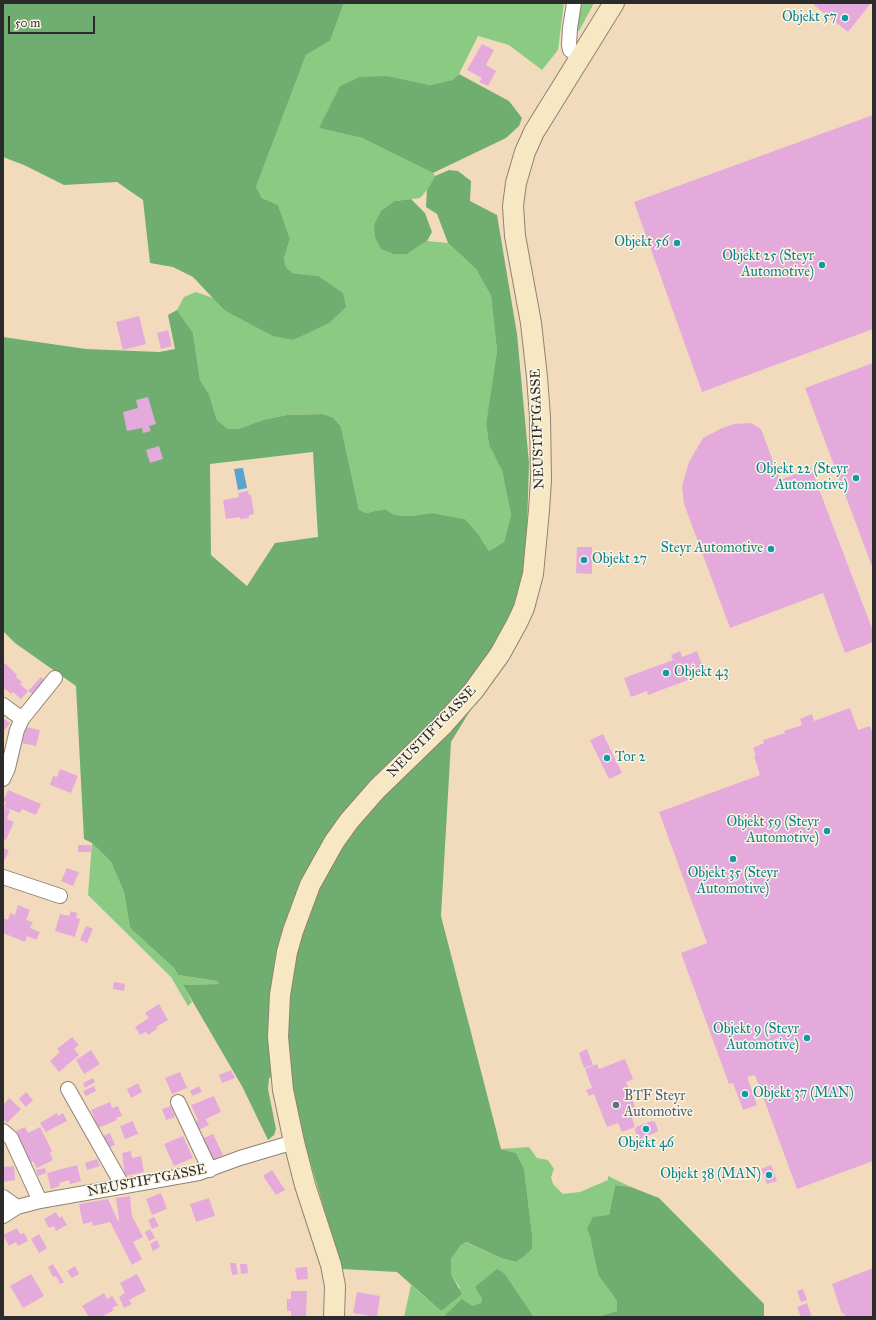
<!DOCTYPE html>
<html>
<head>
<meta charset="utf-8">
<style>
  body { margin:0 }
  #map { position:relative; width:876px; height:1320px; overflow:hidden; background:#f2dbbc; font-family:"IM FELL Great Primer",serif }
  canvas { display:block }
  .frame { position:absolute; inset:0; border:4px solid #2b2b2b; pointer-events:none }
  .scale { position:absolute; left:8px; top:16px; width:87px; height:18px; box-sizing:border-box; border:2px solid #2b2b2b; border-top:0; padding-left:5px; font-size:12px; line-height:14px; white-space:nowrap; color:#2b2b2b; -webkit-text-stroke:3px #fcf5e5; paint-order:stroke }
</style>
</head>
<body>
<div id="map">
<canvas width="876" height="1320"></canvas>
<div class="frame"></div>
<div class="scale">50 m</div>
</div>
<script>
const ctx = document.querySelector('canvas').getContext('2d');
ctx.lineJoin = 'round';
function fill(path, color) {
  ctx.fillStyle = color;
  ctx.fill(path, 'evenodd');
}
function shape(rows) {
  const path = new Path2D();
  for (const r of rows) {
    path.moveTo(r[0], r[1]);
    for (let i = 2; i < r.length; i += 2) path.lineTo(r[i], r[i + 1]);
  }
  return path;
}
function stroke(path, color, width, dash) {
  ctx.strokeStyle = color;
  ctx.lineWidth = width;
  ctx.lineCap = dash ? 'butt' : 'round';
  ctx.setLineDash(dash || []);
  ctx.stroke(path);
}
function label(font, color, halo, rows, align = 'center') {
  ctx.font = font + ' "IM FELL Great Primer",serif';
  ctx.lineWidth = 3;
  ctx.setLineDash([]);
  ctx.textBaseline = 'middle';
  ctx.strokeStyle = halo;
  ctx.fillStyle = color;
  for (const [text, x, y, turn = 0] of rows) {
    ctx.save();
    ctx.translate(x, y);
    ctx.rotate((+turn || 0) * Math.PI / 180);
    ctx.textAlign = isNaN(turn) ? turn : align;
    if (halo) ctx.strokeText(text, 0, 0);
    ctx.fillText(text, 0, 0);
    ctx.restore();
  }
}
const green = shape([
  [344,3,564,3,558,50,542,70,509,45,478,36,459,74,452,80,430,85,388,76,319,128,362,138,433,173,435,176,427,190,420,198,395,201,407,254,427,241,448,243,476,269,491,296,497,351,486,425,489,445,502,471,511,515,504,542,489,551,478,534,465,519,432,513,411,516,395,515,385,509,366,513,359,510,341,427,322,414,287,415,263,420,240,429,228,429,217,420,209,394,200,380,193,333,177,310,184,297,196,292,213,298,224,310,293,340,304,334,318,276,291,273,286,267,284,258,290,239,278,205,262,198,256,187,306,55,330,41],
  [577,3,594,3,579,31,572,29],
  [92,843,111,862,124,892,130,928,174,968,178,975,217,981,220,984,183,985,192,1002,188,1006,171,977,88,895],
  [529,1147,537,1158,548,1160,554,1169,551,1177,553,1184,563,1194,580,1192,608,1180,608,1176,631,1187,615,1185,609,1215,587,1229,590,1237,598,1275,617,1301,617,1311,597,1317,534,1317,505,1274,482,1298,481,1303,443,1316,443,1317,404,1317,411,1285,441,1311,460,1288,451,1274,451,1259,461,1245,465,1242,501,1258,514,1262,532,1249,532,1234,524,1168,516,1153,501,1149]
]);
const forest = shape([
  [3,3,344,3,330,41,306,55,256,187,262,198,278,205,290,239,284,258,286,267,292,273,318,276,343,293,346,307,329,323,293,340,273,336,224,310,193,277,173,267,150,263,143,200,117,182,64,185,24,165,3,157],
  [459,74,509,101,522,118,519,126,506,138,433,173,362,138,319,128,340,86,360,77,388,76,430,85,452,80],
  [449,170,458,171,471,181,470,201,497,215,517,334,529,463,527,529,529,614,451,742,441,916,501,1149,516,1153,524,1168,532,1234,532,1249,523,1257,515,1262,501,1258,466,1242,461,1245,451,1259,451,1274,462,1294,441,1311,397,1272,342,1269,302,1134,289,1072,269,1078,268,1089,276,1129,274,1135,268,1140,243,1088,183,985,219,984,217,981,178,975,174,968,130,928,124,892,111,862,92,843,84,839,76,686,15,643,3,631,3,337,86,349,159,352,175,349,168,315,177,310,193,333,200,380,209,394,217,420,228,429,239,429,263,420,287,415,322,414,333,418,341,427,359,510,366,513,385,509,395,515,411,516,432,513,465,519,478,534,489,551,504,542,511,515,502,471,489,445,486,424,497,351,491,296,476,269,448,243,437,214,426,207,427,190,435,176],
  [313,452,318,537,275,543,247,586,211,555,210,464],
  [411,199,425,213,432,232,427,241,407,254,394,254,381,249,375,237,374,225,381,211,395,201],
  [615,1185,631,1187,659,1198,764,1304,764,1317,597,1317,617,1311,617,1301,598,1275,590,1237,587,1229,593,1217,609,1215],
  [497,1269,505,1274,534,1317,443,1317,462,1299,472,1306,481,1303,482,1298,475,1287]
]);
const water = shape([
  [243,468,247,488,238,490,234,469]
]);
const building = shape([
  [815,3,871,3,848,32,814,5],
  [482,44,494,50,486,65,496,71,488,86,479,82,482,78,467,70],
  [873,115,873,329,702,392,634,202],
  [139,316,146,344,123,350,116,322],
  [168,330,172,346,161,349,157,333],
  [873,363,873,569,805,388],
  [148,397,156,424,149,426,151,431,143,433,142,428,127,431,123,412,138,408,136,400],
  [751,423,761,429,780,480,811,468,873,631,873,642,845,653,823,593,730,628,684,504,682,486,689,462,703,438,722,428,734,424],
  [159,446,163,459,150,463,146,450],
  [248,491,249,495,251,495,254,514,249,515,249,518,240,519,240,517,226,519,223,500,239,497,238,493],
  [577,547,592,547,592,574,576,573],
  [680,651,682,657,697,651,704,670,687,676,688,680,648,695,647,691,631,697,624,678,673,660,671,655],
  [5,663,17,675,16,677,22,682,20,684,28,691,21,699,13,692,11,694,5,689,3,691,3,665],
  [41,677,47,683,35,696,28,691],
  [850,708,858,730,870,726,872,731,873,731,873,1161,797,1189,755,1075,747,1077,757,1105,743,1110,733,1083,729,1084,681,953,707,943,659,812,760,775,754,756,756,755,753,748,764,743,763,740,785,733,784,731,802,725,800,719,812,714,814,721],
  [4,719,10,723,4,731,3,730],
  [26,727,40,730,36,746,22,743],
  [603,734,622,773,609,779,590,740],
  [60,769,78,776,71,793,50,785,53,776,57,777],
  [8,790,41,804,36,815,22,809,20,813,4,807,6,802,3,801],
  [3,807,10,810,7,819,14,822,6,840,3,839],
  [78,845,91,845,91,852,78,852],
  [3,848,9,850,5,860,3,859],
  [67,868,79,872,73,886,61,881],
  [18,905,30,910,26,920,33,922,30,928,40,932,36,940,27,936,25,942,3,933,3,918,8,920,10,913,15,915],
  [71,911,77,913,76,918,80,919,75,937,55,931,60,914,69,916],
  [86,926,93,929,87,943,80,940],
  [114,982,125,984,124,991,113,989],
  [159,1004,168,1020,156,1027,157,1029,148,1035,146,1032,140,1035,135,1027,149,1018,145,1013],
  [72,1037,79,1045,74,1049,79,1055,59,1072,50,1061,60,1052,57,1049],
  [587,1049,593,1065,584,1068,579,1053],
  [91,1050,100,1064,84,1074,76,1060],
  [625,1059,633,1079,626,1082,638,1116,632,1118,635,1127,622,1132,618,1123,607,1127,594,1094,589,1096,586,1090,592,1088,585,1069,597,1064,599,1069],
  [231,1070,235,1078,222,1083,219,1075],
  [180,1072,187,1088,172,1094,165,1078],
  [93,1078,95,1082,85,1088,83,1083],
  [138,1083,142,1092,131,1098,127,1089],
  [94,1086,96,1091,86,1096,83,1091],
  [199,1086,202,1092,192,1096,190,1091],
  [26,1092,33,1100,26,1107,19,1099],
  [214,1096,221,1112,206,1119,209,1125,198,1130,195,1122,198,1120,191,1105],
  [9,1098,21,1109,7,1123,3,1119,3,1105],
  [110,1102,112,1108,118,1106,122,1116,116,1118,117,1120,98,1128,91,1110],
  [171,1106,175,1117,166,1120,162,1109],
  [57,1113,58,1116,63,1113,67,1121,46,1132,40,1123],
  [133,1121,138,1134,125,1139,120,1126],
  [652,1121,655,1122,658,1130,657,1132,640,1139,637,1137,635,1130,636,1127],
  [25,1127,28,1133,40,1127,52,1151,50,1153,53,1160,37,1168,33,1161,30,1163,18,1138,19,1137,16,1131],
  [110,1133,115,1145,104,1150,99,1138],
  [213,1134,223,1155,212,1161,201,1139],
  [183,1136,193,1158,174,1166,164,1144],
  [131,1151,132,1158,141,1156,144,1172,125,1176,122,1153],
  [97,1159,100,1166,87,1170,85,1163],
  [77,1165,81,1181,70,1184,69,1180,59,1183,60,1186,51,1189,47,1173],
  [771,1165,777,1181,767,1184,761,1169],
  [14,1166,15,1180,3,1182,3,1167],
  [45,1168,46,1173,38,1176,36,1170],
  [272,1170,285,1190,276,1195,263,1176],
  [161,1193,167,1209,152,1215,146,1199],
  [130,1196,132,1216,143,1237,133,1242,142,1259,132,1265,110,1222,93,1226,92,1222,83,1224,79,1204,108,1199,118,1221,119,1220,116,1198],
  [209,1198,215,1216,196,1222,190,1204],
  [56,1212,59,1218,62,1216,67,1225,56,1231,54,1226,49,1228,44,1219],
  [154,1217,159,1226,152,1229,148,1220],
  [17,1228,20,1234,24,1233,28,1241,18,1246,16,1242,9,1246,3,1235],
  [150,1229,155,1238,149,1241,145,1232],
  [39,1234,47,1248,39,1253,31,1239],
  [157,1240,160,1247,153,1251,150,1244],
  [230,1263,236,1263,238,1274,232,1275],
  [53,1264,64,1282,60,1284,56,1276,53,1277,48,1267],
  [240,1264,247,1264,248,1273,241,1274],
  [75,1266,79,1274,72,1278,67,1271],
  [307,1267,308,1279,297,1280,295,1268],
  [873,1268,873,1317,845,1317,844,1313,842,1314,832,1284],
  [31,1274,44,1296,23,1308,10,1286],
  [137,1274,146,1291,129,1300,132,1304,124,1308,119,1297,125,1293,120,1283],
  [803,1289,807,1300,801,1302,797,1291],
  [291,1291,307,1291,306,1317,291,1317,291,1311,287,1311,287,1299,291,1299],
  [357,1292,380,1296,377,1317,353,1313],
  [104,1293,107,1299,112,1296,118,1305,112,1308,114,1310,101,1317,89,1317,82,1306],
  [807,1303,812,1317,801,1317,797,1307]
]);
const street = shape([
  [574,3,570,28,569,45,570,50,580,57],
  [3,705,22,719],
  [3,779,8,768,17,730,22,719,55,678],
  [3,877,60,896],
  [68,1089,120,1181,121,1186],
  [178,1102,210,1170],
  [3,1131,11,1138,40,1201],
  [3,1197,17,1207],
  [3,1216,17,1207,40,1201,199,1173,240,1158,294,1142]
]);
const secondary = shape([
  [334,1317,335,1286,331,1265,305,1185,294,1142,283,1090,278,1037,280,995,287,952,293,931,310,885,334,842,349,821,377,789,444,724,474,690,500,654,517,623,524,608,533,574,539,510,541,480,540,417,537,377,531,323,515,236,513,206,516,183,525,152,534,132,614,3]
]);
const markers = [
  [845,18,4,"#0f9aa8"],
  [677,243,4,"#0f9aa8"],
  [822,265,4,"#0f9aa8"],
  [856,478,4,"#0f9aa8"],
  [771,549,4,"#0f9aa8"],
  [584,560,4,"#0f9aa8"],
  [666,673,4,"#0f9aa8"],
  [607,758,4,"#0f9aa8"],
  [827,831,4,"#0f9aa8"],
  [733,859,4,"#0f9aa8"],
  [807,1038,4,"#0f9aa8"],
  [745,1094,4,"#0f9aa8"],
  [616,1105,4,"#5c6f8a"],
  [646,1129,4,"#0f9aa8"],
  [769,1175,4,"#0f9aa8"]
];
const cultureNames = [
  ["Objekt 57",837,18],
  ["Objekt 56",669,243],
  ["Objekt 25 (Steyr",814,257],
  ["Automotive)",814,273],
  ["Objekt 22 (Steyr",848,470],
  ["Automotive)",848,486],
  ["Steyr Automotive",763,549],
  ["Objekt 27",592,560,"left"],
  ["Objekt 43",674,673,"left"],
  ["Tor 2",615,758,"left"],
  ["Objekt 59 (Steyr",819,823],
  ["Automotive)",819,839],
  ["Objekt 35 (Steyr",733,874,"center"],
  ["Automotive)",733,890,"center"],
  ["Objekt 9 (Steyr",799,1030],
  ["Automotive)",799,1046],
  ["Objekt 37 (MAN)",753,1094,"left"],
  ["Objekt 46",646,1144,"center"],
  ["Objekt 38 (MAN)",761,1175]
];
const streetNames = [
  ["NEUSTIFTGASSE",538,429,-92],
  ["NEUSTIFTGASSE",432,732,-46],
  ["NEUSTIFTGASSE",147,1181,-11]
];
const serviceNames = [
  ["BTF Steyr",624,1097],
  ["Automotive",624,1113]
];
fill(green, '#8aca82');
fill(forest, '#6fae70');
fill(water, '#5aa3d1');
fill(building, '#e5aadc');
stroke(street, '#8e8374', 16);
stroke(secondary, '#8e8374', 22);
stroke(street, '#fff', 14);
stroke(secondary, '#f7e8c3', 20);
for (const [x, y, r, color] of markers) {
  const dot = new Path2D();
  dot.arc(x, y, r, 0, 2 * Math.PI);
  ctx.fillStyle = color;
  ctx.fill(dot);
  stroke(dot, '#fcf5e5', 1.5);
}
label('14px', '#0d838f', '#fcf5e5', cultureNames, 'right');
label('14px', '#2b2b2b', '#fcf5e5', streetNames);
label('14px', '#4e5e75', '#fcf5e5', serviceNames, 'left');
</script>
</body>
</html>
